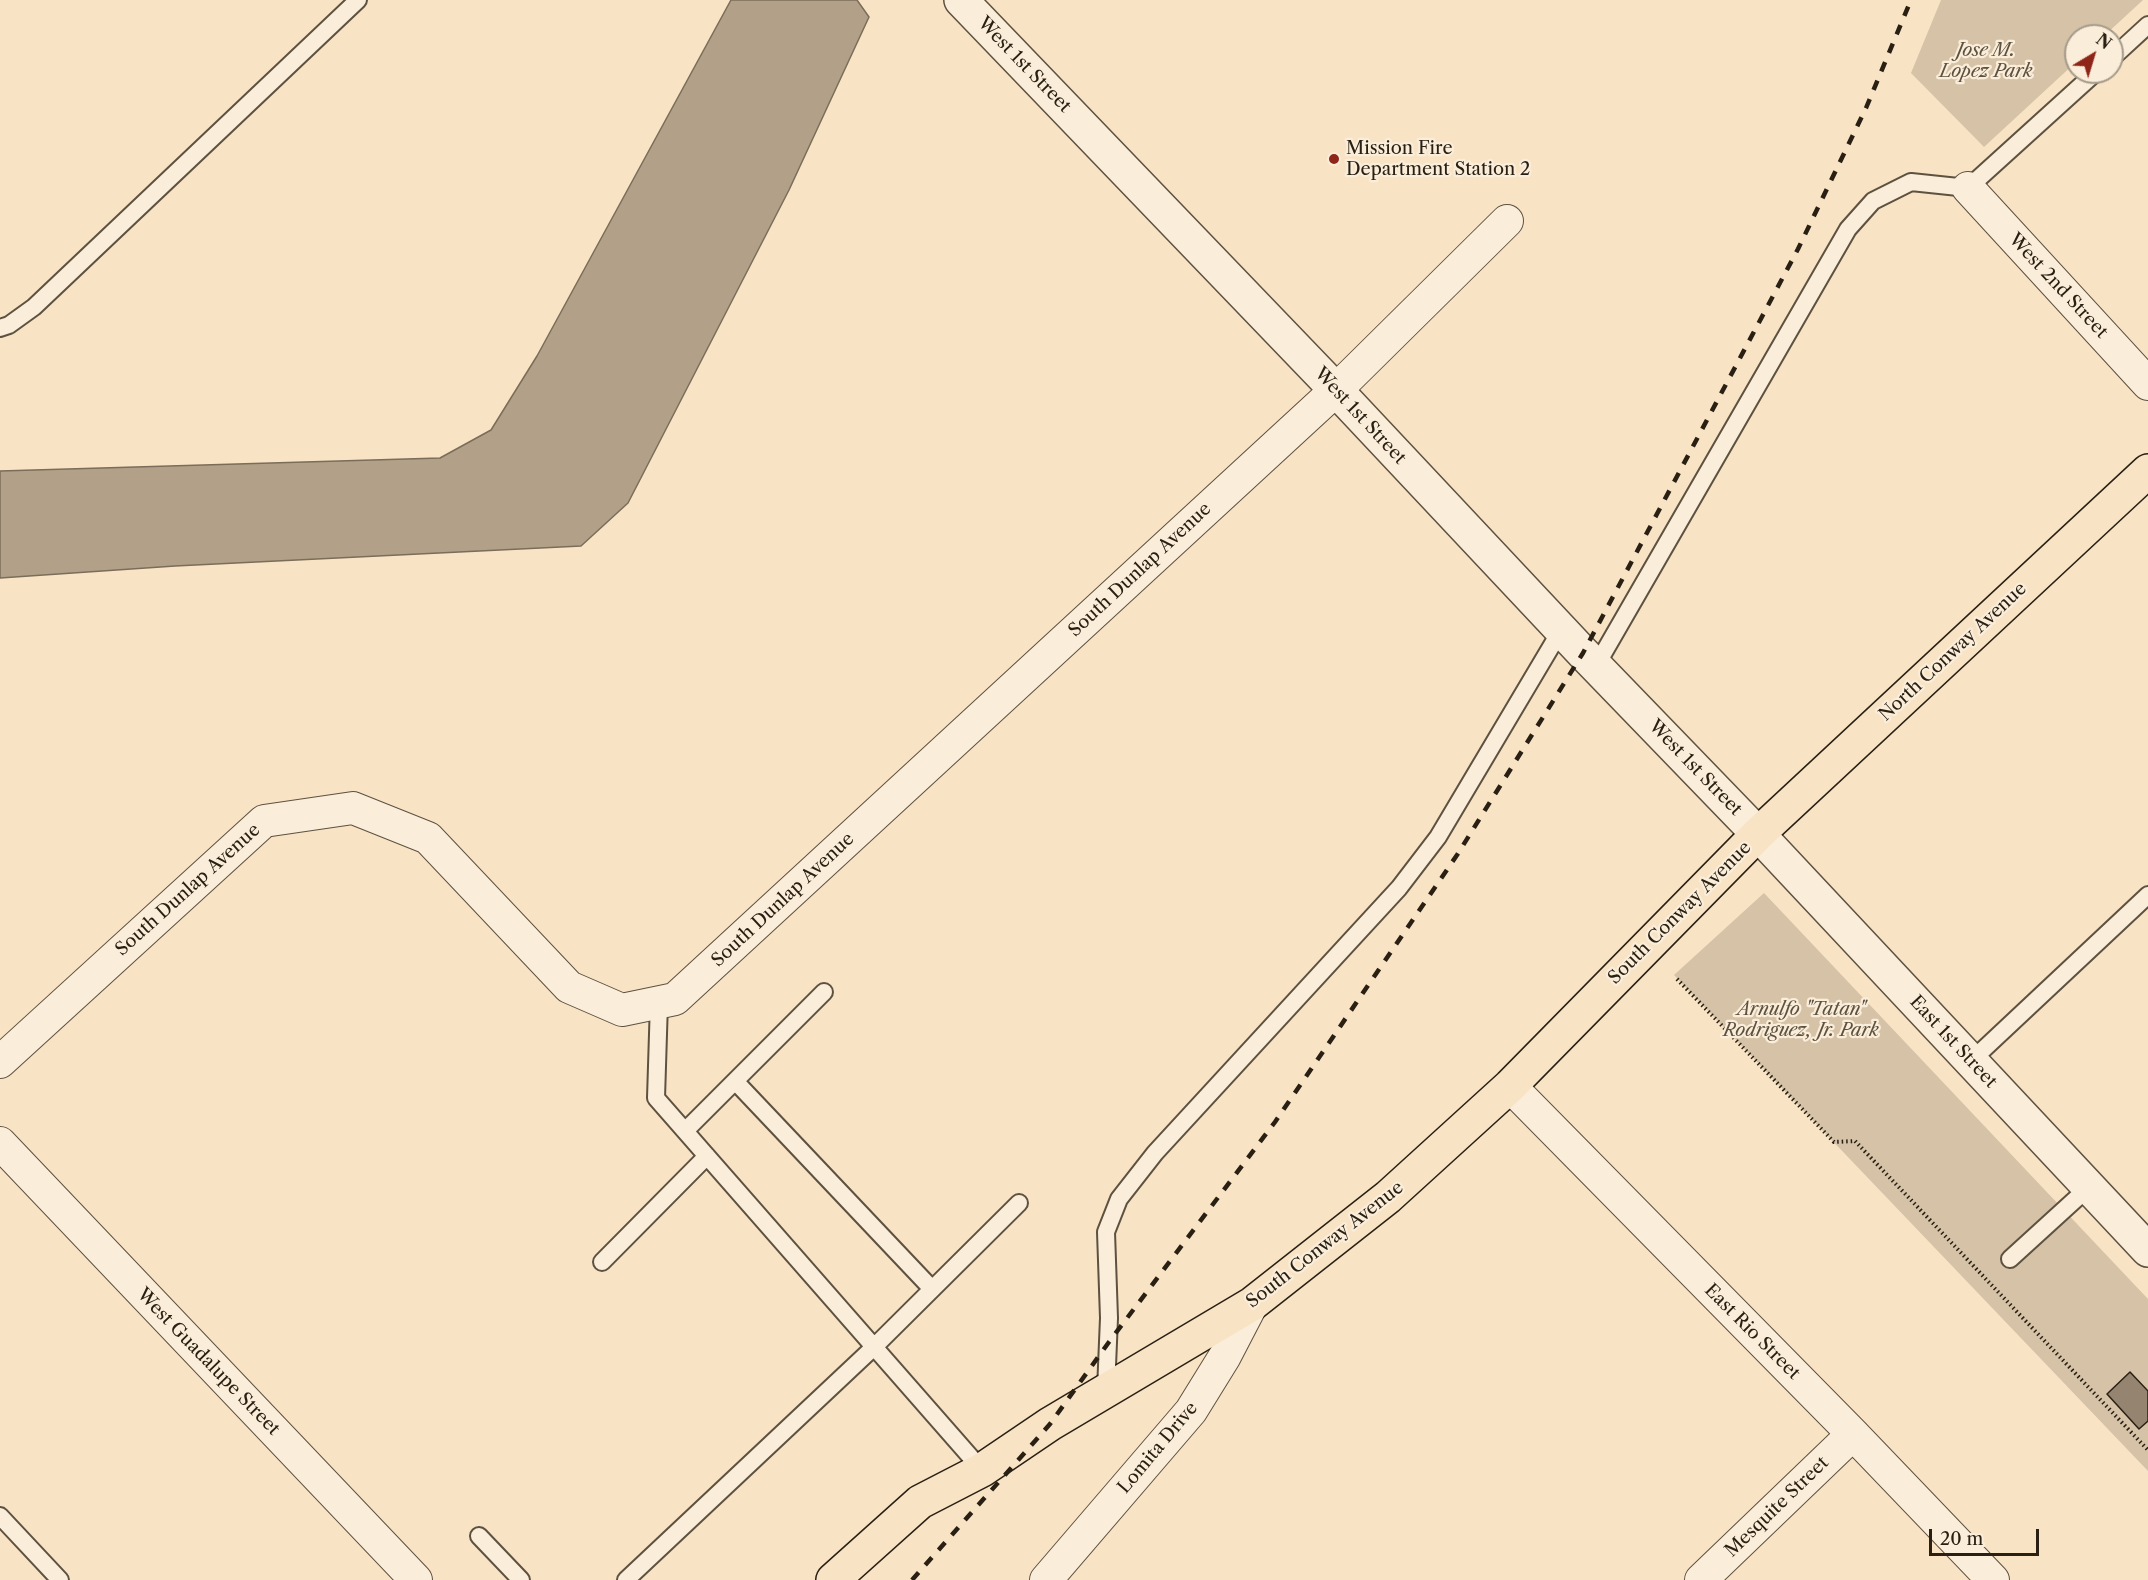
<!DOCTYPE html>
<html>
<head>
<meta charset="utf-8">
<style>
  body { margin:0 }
  #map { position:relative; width:2148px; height:1580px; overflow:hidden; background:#f8e3c5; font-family:"Libre Caslon Text",serif }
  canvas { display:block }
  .north { position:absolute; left:2064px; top:24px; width:60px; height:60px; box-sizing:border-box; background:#faedd9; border:2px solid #a69b8a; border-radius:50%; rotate:38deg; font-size:16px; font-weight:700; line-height:24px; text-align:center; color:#292013 }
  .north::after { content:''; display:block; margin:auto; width:21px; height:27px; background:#8f2418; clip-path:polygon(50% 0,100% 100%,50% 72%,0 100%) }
  .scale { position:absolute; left:1929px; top:1529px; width:110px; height:27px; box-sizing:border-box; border:3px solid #292013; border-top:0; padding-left:8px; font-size:18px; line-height:21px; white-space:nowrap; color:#292013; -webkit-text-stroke:4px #faedd9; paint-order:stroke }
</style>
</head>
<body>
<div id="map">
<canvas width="2148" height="1580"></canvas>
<div class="north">N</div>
<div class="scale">20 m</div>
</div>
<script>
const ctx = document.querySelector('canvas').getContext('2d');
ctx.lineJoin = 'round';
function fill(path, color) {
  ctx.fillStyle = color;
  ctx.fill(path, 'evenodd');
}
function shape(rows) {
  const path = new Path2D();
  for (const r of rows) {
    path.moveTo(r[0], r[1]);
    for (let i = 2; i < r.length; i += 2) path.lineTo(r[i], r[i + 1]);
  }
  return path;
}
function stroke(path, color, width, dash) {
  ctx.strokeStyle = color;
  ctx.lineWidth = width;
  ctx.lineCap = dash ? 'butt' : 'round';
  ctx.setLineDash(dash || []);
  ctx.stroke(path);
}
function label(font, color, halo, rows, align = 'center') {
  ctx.font = font + ' "Libre Caslon Text",serif';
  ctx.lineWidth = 4.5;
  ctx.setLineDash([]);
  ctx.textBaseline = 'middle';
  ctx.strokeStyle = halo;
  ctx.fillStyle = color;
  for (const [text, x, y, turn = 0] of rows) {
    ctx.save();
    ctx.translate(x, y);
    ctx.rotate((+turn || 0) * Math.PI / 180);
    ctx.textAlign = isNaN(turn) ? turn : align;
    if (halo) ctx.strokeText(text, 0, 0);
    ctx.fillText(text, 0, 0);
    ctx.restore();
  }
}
const green = shape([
  [1941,0,2143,0,2104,36,2076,36,2076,62,1984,147,1911,73],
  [1764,893,2148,1299,2148,1471,1674,975]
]);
const water = shape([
  [731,0,857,0,869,17,789,190,628,503,581,546,175,566,0,578,0,471,440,458,491,430,537,356,731,0]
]);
const building = shape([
  [2130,1372,2148,1391,2148,1421,2139,1429,2107,1394,2130,1372]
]);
const path = shape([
  [1677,979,1834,1142,1855,1141,2148,1450]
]);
const service = shape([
  [2112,58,2148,25],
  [0,328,9,325,34,307,358,0],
  [1596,666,1848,229,1873,201,1911,182,1968,188,2096,72],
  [659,1002,656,1098,982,1470],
  [1971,1061,2148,895],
  [735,1081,932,1289],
  [685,1131,824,992],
  [2010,1259,2089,1187],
  [602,1262,707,1156],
  [1106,1390,1109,1318,1106,1232,1119,1199,1155,1153,1399,888,1438,837,1561,630],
  [0,1516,60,1580],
  [479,1536,521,1580],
  [626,1580,874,1347,1019,1203]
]);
const minor = shape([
  [1968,188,2148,384],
  [0,1062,264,821,353,808,428,838,569,987,622,1010,675,999,1336,390,1507,221],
  [1510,1086,1853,1434,1993,1580],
  [0,1143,416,1580],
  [1046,1580,1191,1411,1225,1356,1252,1304],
  [1701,1580,1853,1434]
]);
const tertiary = shape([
  [961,0,1336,390,1583,653,1758,834,2148,1250]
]);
const primary = shape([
  [833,1580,920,1502,982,1470,1050,1424,1252,1304,1388,1197,1510,1086,1758,834,2148,471]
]);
const rail = shape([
  [912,1580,1050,1424,1109,1342,1275,1122,1457,855,1583,653,1798,249,1866,108,1911,0]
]);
const markers = [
  [1334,159,6,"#8f2418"]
];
const parkNames = [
  ["Jose M.",1986,51],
  ["Lopez Park",1986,72],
  ["Arnulfo \"Tatan\"",1801,1010],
  ["Rodriguez, Jr. Park",1801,1031]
];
const streetNames = [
  ["West 1st Street",1024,65,46],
  ["West 2nd Street",2058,286,47],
  ["West 1st Street",1360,416,47],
  ["South Dunlap Avenue",1140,570,-43],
  ["North Conway Avenue",1953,652,-43],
  ["West 1st Street",1695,768,46],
  ["South Dunlap Avenue",188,890,-42],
  ["South Dunlap Avenue",783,900,-43],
  ["South Conway Avenue",1680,913,-45],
  ["East 1st Street",1953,1042,47],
  ["South Conway Avenue",1325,1245,-38],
  ["East Rio Street",1752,1332,45],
  ["West Guadalupe Street",208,1362,46],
  ["Lomita Drive",1158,1448,-50],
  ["Mesquite Street",1777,1507,-44]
];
const poiNames = [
  ["Mission Fire",1346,149],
  ["Department Station 2",1346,170]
];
fill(green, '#d5c2a7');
fill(water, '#b2a188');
stroke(water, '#7b6d59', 1.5);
fill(building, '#958570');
stroke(building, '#292013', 1.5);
stroke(service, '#5d5140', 20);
stroke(minor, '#5d5140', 34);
stroke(tertiary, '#5d5140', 36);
stroke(primary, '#292013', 36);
stroke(path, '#292013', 4, [1.5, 3]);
stroke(service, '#faedd9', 16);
stroke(minor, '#faedd9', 32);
stroke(tertiary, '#faedd9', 33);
stroke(primary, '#f8e3c5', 33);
stroke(rail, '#292013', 4.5, [10, 10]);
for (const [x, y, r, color] of markers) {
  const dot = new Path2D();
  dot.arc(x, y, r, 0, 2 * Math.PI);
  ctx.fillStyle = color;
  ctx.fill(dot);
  stroke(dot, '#faedd9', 2);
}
label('italic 18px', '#5d513f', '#faedd9', parkNames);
label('18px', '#292013', '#faedd9', streetNames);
label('18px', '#292013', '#faedd9', poiNames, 'left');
</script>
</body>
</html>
